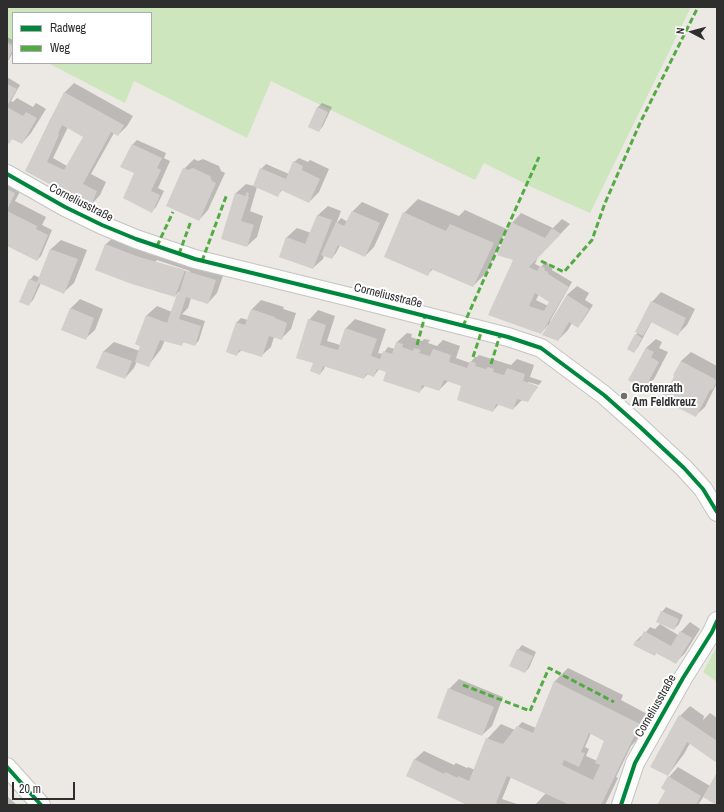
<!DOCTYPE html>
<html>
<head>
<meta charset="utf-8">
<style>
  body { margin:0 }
  #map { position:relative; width:724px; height:812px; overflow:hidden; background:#ece8e4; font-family:"Archivo Narrow",sans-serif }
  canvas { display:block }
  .frame { position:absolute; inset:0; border:8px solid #2e2e2e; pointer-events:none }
  .legend { position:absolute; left:12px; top:12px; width:140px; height:52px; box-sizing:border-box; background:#fff; border:1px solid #ababab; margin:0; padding:5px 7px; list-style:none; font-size:12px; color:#2e2e2e }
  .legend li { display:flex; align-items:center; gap:8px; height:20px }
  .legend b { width:20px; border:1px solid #ababab }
  .north { position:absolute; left:672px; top:12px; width:40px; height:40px; -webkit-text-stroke:3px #fff; paint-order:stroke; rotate:276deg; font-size:11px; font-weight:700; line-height:16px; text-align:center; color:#2e2e2e }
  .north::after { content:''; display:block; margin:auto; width:14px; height:18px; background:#2e2e2e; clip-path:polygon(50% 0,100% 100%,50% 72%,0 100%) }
  .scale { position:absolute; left:12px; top:782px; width:63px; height:18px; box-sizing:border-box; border:2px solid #2e2e2e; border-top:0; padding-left:5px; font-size:12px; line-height:14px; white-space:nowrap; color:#2e2e2e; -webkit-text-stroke:3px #fff; paint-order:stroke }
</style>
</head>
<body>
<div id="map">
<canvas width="724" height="812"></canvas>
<div class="frame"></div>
<ul class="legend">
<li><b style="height:5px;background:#00873e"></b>Radweg</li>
<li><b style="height:5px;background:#54ab44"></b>Weg</li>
</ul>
<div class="north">N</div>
<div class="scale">20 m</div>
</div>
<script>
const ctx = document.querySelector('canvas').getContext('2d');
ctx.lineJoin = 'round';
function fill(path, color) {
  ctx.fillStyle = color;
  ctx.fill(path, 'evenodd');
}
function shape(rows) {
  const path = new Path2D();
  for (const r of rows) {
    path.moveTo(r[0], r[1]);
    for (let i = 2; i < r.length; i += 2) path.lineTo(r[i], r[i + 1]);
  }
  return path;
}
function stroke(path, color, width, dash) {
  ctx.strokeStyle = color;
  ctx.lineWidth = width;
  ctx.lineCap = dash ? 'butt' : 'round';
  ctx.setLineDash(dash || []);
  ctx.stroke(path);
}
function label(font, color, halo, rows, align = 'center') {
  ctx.font = font + ' "Archivo Narrow",sans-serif';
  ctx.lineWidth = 4;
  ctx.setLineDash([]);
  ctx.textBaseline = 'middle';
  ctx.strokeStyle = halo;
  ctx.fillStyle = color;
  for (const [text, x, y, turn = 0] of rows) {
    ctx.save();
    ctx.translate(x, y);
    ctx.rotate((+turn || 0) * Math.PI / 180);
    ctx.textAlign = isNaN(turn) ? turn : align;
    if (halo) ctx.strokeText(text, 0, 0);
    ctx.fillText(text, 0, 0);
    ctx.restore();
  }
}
const green = shape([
  [7,7,691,7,590,213,536,189,484,163,475,180,271,81,247,138,134,81,125,103,48,63,151,63,151,13,13,13,13,44,7,41],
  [717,646,717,682,703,672]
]);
const shadow = shape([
  [7,37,13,40,13,53,7,62],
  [7,77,20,85,11,101,13,102,17,98,33,107,36,103,46,109,31,133,22,143,13,138,9,142,7,141],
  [74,83,133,116,127,126,118,135,114,133,91,174,106,182,100,195,91,205,26,170,51,118,51,120,54,120,51,118,65,92],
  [68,127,85,136,67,166,53,158],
  [322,103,332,107,323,126,319,131,309,127,318,107],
  [137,140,166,153,164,158,170,161,158,188,164,191,156,207,152,211,137,169,133,144],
  [299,158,308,162,310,160,329,169,319,192,309,202,283,189,278,195,257,187,250,211,263,216,257,237,247,246,222,238,236,193,246,184,254,186,261,169,266,164,289,174,294,162],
  [194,159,198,161,203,159,219,166,221,171,225,173,208,210,199,220,184,169],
  [7,174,24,184,15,201,46,217,42,225,52,230,41,256,37,260,7,245],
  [418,199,459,216,465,210,509,230,512,223,521,213,553,228,562,219,570,224,538,257,535,264,541,267,545,262,549,264,548,266,552,268,552,270,572,282,550,321,551,322,567,295,577,286,589,293,585,300,593,305,582,322,578,326,572,323,568,330,558,340,548,325,541,333,528,328,508,231,506,230,487,272,473,286,433,269,427,275,404,213],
  [539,294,551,302,548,306,536,300],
  [362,202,389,214,374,247,365,256,340,245,336,253,332,258,324,255,323,259,313,268,280,257,287,237,297,228,311,233,318,215,328,206,341,211,336,224,341,218,348,222,353,211],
  [116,235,148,247,146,253,156,256,161,251,193,261,191,267,197,262,225,270,217,293,208,303,191,298,188,308,182,314,205,321,199,340,195,345,184,342,181,345,165,340,161,349,148,366,137,361,134,368,125,378,98,368,104,351,114,342,140,351,141,346,136,344,147,315,157,306,172,312,180,291,175,296,96,270,106,244],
  [157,260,190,271,189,272,155,262],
  [61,240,87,250,74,283,64,292,41,283,33,300,29,304,30,280,34,275,40,278,51,249],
  [661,292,695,309,687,325,678,334,652,321,638,347,634,352,628,348,638,332,652,302],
  [80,299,103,309,95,330,85,339,70,309],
  [261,300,284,307,283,309,296,313,291,329,281,339,274,337,271,347,261,356,242,350,237,354,237,322,241,318,248,320,252,309],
  [318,310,335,316,327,341,340,345,346,328,355,319,386,329,378,353,383,354,388,347,395,349,397,342,407,333,412,334,411,337,422,341,424,339,430,340,428,343,437,346,443,340,460,346,456,358,470,363,475,357,477,357,479,355,511,365,517,359,534,365,530,377,542,381,539,385,528,382,528,384,538,387,527,401,522,400,513,409,499,404,493,411,464,382,449,380,439,390,425,386,419,392,388,368,379,369,374,376,368,374,364,378,325,365,324,369,320,374,314,363,309,320],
  [656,339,662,342,659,348,668,352,654,379,644,388,629,380,646,348],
  [691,352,717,366,717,383,705,407,695,416,669,385,673,381,681,361],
  [666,607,683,615,679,624,674,629,662,612],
  [690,622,700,629,685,653,676,662,657,652,654,655,634,645,637,640,641,636,643,636,650,627,655,629,660,624,678,635],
  [522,645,536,652,529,668,525,672,518,650],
  [568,668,623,695,621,700,649,715,636,741,631,746,616,777,618,778,605,805,535,805,546,793,511,777,502,799,520,805,470,805,414,760,424,751,454,765,456,763,467,768,468,767,475,770,487,739,501,724,515,730,522,722,536,728,554,682],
  [591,733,606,741,597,761,586,756,589,749,585,747],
  [459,679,503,697,492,726,482,735,449,689],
  [690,706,704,716,703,720,710,713,717,718,717,761,690,743,684,754,668,775,652,767,680,716],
  [678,767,710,786,717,774,717,804,704,796,698,805,658,805,667,790,669,777],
  [7,796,17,805,7,805]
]);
const building = shape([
  [7,43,13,46,13,49,7,62],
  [7,84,17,89,7,106],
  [64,92,124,125,118,136,111,132,83,184,97,191,91,206,25,171],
  [62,125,83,137,64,170,47,162,59,135,58,134],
  [7,107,23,116,26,112,37,118,22,144,12,139,9,144,7,142],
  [317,107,328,112,319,132,308,127],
  [132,144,162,158,157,168,161,170,151,191,160,195,152,213,123,198,134,173,120,167],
  [293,161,303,166,302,170,320,179,309,203,281,190,278,197,253,186,260,168,286,179],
  [183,168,188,170,193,168,210,176,212,181,216,183,199,221,166,206],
  [7,189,15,193,7,210],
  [246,192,249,193,248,197,249,197,241,221,254,225,247,247,221,239,235,193,246,196],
  [7,211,37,226,36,229,48,235,37,261,7,246],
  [352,211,380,223,365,257,338,245,332,259,321,255,336,222,344,226],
  [403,212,446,231,450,224,494,243,473,287,431,269,428,276,384,257],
  [317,215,332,220,313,269,279,257,286,237,305,244],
  [511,222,545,238,552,228,561,234,529,267,537,271,540,266,545,268,544,270,548,272,548,274,569,287,541,334,488,315,513,260,497,255],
  [535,293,549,302,544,311,529,306],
  [105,244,139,257,185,270,175,297,129,283,95,270],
  [50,249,78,259,64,294,39,283,29,306,19,302,29,279,37,282],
  [186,271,216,280,208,304,186,297,179,319,201,326,195,346,183,342,182,346,160,340,149,367,135,362,140,346,135,344,146,315,167,323,177,294,179,294],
  [567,295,589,309,578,328,569,322,558,341,542,335],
  [651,301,686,318,678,336,651,322,643,336,635,332],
  [70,308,94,318,86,340,61,330],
  [251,309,275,317,275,318,287,323,282,340,269,336,262,357,239,350,237,356,226,352,236,322,245,325],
  [308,319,326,325,320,345,338,350,345,328,377,339,371,356,380,359,383,351,392,354,396,342,403,344,402,347,413,351,414,348,421,350,419,353,430,356,433,349,451,355,449,362,467,368,470,361,476,363,475,366,486,369,488,367,494,369,493,372,504,375,507,368,525,374,523,381,538,386,528,402,517,399,513,410,496,404,493,412,457,400,461,386,444,380,439,391,422,385,420,393,383,381,386,372,377,369,374,377,366,374,364,379,323,366,320,375,310,371,313,363,296,358],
  [635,334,642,338,634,353,627,349],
  [646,348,654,352,651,357,659,362,644,390,628,380],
  [103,351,132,361,125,379,96,368],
  [681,361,715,379,716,382,713,389,710,390,696,417,661,399,668,384,670,385,674,376,673,375],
  [661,611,679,619,674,630,656,622],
  [644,631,671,646,680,631,692,638,676,664,656,653,655,656,633,645,636,640,639,641],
  [517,649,533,656,525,673,509,666],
  [554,681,640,724,601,805,570,805,507,776,496,803,500,805,467,805,406,776,414,759,444,774,445,772,458,778,458,776,469,781,486,738,503,744,517,726,533,733],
  [589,733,604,741,595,763,600,765,593,780,562,765,564,760,579,767,585,753,581,752],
  [448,688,494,707,482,736,437,718],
  [679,715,717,741,717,763,687,742,668,776,650,767],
  [717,772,717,805,716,805,703,797],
  [668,776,701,796,696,805,657,805,665,791,661,788]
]);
const street = shape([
  [7,174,65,207,102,225,136,239,195,259,350,297,508,337,541,348,604,395,639,426,684,468,703,489,717,512],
  [7,767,41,805],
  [621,805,635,763,683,678,712,632,717,621]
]);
const quiet = shape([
  [157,246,173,212],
  [179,254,191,221],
  [202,261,227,194],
  [541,261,564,272,592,240,605,203,640,123,698,7],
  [463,326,539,157],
  [417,345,425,316],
  [473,357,482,330],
  [491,364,500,335],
  [463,685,530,711,549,668,614,702]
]);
const cycleway = shape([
  [7,174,65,207,102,225,136,239,195,259,350,297,508,337,541,348,604,395,639,426,684,468,703,489,717,512],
  [7,767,41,805],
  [621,805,635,763,683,678,712,632,717,621]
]);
const markers = [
  [624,396,4,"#706f6e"]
];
const streetNames = [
  ["Corneliusstraße",81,203,27],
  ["Corneliusstraße",388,296,14],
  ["Corneliusstraße",656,706,-60]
];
const poiNames = [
  ["Grotenrath",632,389],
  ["Am Feldkreuz",632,403]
];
fill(green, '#cee6be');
fill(shadow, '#0003');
fill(building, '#d1cecb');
stroke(street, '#c5c4c5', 20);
stroke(street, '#fcfcfb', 18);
stroke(quiet, '#54ab44', 3, [6, 3]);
stroke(cycleway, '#00873e', 4);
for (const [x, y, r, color] of markers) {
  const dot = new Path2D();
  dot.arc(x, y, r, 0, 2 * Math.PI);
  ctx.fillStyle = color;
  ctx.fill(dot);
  stroke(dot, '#fff', 1.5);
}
label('12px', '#2e2e2e', '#fff', streetNames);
label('bold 12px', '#2e2e2e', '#fff', poiNames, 'left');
</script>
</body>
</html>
